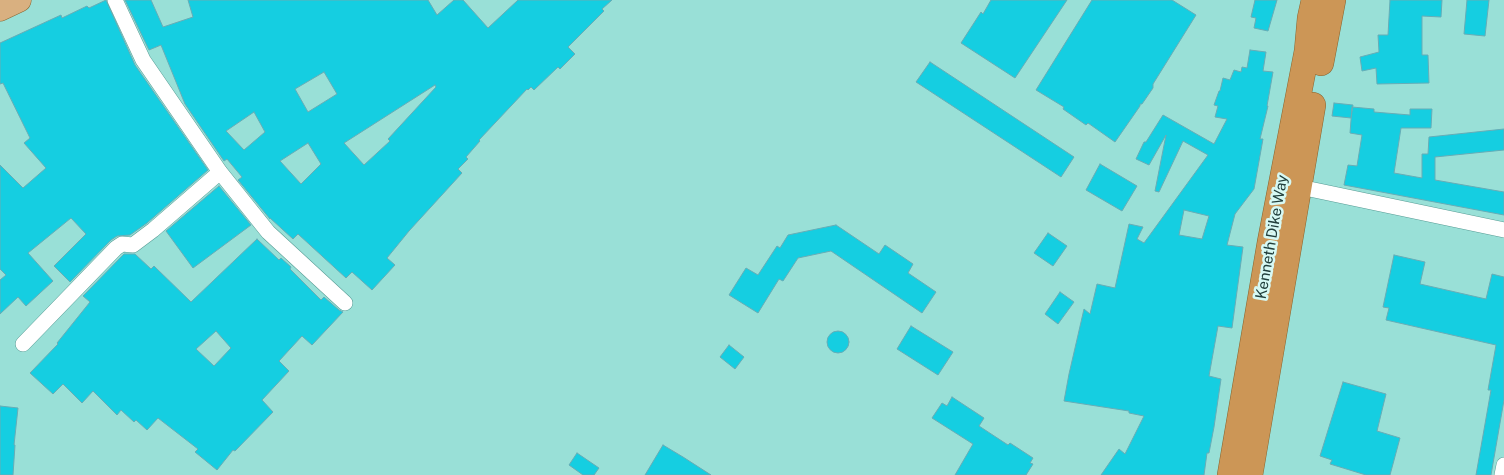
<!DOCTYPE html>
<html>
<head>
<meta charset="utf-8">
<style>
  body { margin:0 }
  canvas { display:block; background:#99e0d7 }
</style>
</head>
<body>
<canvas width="1504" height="475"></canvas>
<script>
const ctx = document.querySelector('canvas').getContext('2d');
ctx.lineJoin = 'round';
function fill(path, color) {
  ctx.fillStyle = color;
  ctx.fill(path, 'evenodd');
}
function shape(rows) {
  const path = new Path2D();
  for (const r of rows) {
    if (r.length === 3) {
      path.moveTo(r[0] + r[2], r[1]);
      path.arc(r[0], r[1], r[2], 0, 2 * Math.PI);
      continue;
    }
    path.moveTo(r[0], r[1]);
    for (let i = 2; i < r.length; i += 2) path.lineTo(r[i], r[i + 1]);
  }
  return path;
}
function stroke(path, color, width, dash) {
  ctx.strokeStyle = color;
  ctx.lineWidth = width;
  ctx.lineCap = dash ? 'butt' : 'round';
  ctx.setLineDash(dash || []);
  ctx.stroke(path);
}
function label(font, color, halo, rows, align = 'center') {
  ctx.font = font + ' "Public Sans",sans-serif';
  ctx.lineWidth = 5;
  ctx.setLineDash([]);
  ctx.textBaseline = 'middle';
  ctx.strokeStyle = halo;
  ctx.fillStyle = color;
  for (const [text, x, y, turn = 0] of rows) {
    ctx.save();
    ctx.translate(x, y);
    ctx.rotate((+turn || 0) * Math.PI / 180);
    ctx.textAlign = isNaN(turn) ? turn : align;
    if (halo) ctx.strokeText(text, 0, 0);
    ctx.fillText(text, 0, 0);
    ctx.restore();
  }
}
const building = shape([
  [106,0,135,65,208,170,147,223,130,235,117,236,111,240,70,282,54,266,86,234,71,218,28,253,53,281,26,306,18,297,0,314,0,280,6,275,0,269,0,165,23,188,46,168,24,143,30,138,3,83,0,84,0,43,61,15,62,18,87,6,89,8,106,0],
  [125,0,151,0,163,27,193,17,188,0,428,0,437,15,454,0,463,0,488,28,518,0,612,0,602,9,604,11,568,47,575,54,560,69,558,67,534,90,531,87,528,90,527,89,479,140,480,141,466,157,468,159,458,169,462,173,409,231,387,258,395,265,372,290,352,272,346,278,298,234,293,239,270,218,270,219,238,180,242,177,227,159,224,161,185,104,161,45,149,50,125,0],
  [324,72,337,94,308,112,295,89,324,72],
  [435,85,436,87,388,139,390,141,364,165,344,143,435,85],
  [254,112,265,132,244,150,226,131,254,112],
  [308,143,321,164,301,184,280,161,308,143],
  [991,0,1067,0,1015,78,961,43,981,12,983,14,991,0],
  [1092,0,1172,0,1196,15,1153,84,1153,88,1142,104,1140,104,1140,106,1115,142,1088,123,1086,125,1063,109,1064,107,1036,90,1092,0],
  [1255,0,1277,0,1268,31,1254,28,1256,18,1251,17,1255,0],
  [1390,0,1442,0,1441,17,1422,16,1422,55,1428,55,1429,83,1377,84,1376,68,1362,71,1360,57,1379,52,1378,35,1388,35,1390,0],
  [1467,0,1489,0,1485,36,1464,34,1467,0],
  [1250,50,1266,52,1263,71,1273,72,1267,106,1268,106,1260,139,1263,139,1254,189,1235,214,1227,245,1243,247,1232,328,1218,326,1209,376,1221,379,1214,427,1209,453,1207,453,1204,475,1101,475,1119,449,1125,454,1144,416,1129,413,1129,411,1064,401,1069,374,1084,309,1090,314,1097,284,1115,288,1129,224,1143,227,1137,239,1144,243,1208,155,1183,141,1159,192,1155,191,1166,135,1149,165,1136,159,1144,142,1146,142,1163,115,1214,144,1227,119,1215,117,1218,106,1214,105,1219,91,1220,91,1223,78,1230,80,1234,70,1241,72,1242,67,1247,68,1250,50],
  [1184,210,1209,216,1202,239,1179,235,1184,210],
  [930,62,1074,157,1061,177,916,82,930,62],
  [1334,103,1353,105,1351,118,1332,116,1334,103],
  [1352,107,1374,109,1374,112,1410,115,1410,109,1432,109,1431,128,1401,128,1394,173,1422,178,1422,154,1428,154,1429,137,1504,129,1504,150,1435,157,1435,180,1504,192,1504,215,1344,185,1348,165,1357,166,1362,135,1350,133,1352,107],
  [1100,164,1137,186,1122,211,1086,190,1100,164],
  [219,186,251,225,193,268,166,231,219,186],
  [836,225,879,254,885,245,913,264,908,273,936,292,922,313,831,251,798,258,783,281,779,279,758,313,729,295,746,268,758,275,777,246,780,248,788,235,836,225],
  [1048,233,1067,246,1053,266,1034,253,1048,233],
  [257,239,279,260,281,258,291,267,290,269,321,300,324,297,339,310,343,312,312,345,302,336,279,361,289,371,262,400,273,412,235,451,233,450,217,470,195,452,198,449,158,418,147,430,136,420,134,422,121,410,117,415,93,391,82,403,63,384,53,394,30,373,58,344,57,343,90,302,83,296,124,254,135,254,151,269,154,266,191,302,257,239],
  [216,331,231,348,214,366,196,349,216,331],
  [1394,255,1425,262,1420,284,1486,299,1492,274,1504,277,1504,400,1491,475,1476,475,1491,390,1488,390,1496,345,1386,320,1389,308,1383,307,1394,255],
  [1060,292,1074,302,1058,324,1045,314,1060,292],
  [911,326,953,352,938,375,897,349,911,326],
  [838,342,11],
  [729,345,744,357,735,369,720,357,729,345],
  [1343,382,1386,394,1377,431,1400,438,1390,475,1366,475,1330,464,1332,460,1320,456,1343,382],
  [952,397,984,418,979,426,1008,445,1010,443,1033,458,1030,463,1033,464,1026,475,955,475,973,444,932,418,942,403,947,406,952,397],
  [0,406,18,408,14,445,15,445,13,475,0,475,0,406],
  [663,445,683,457,711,475,645,475,663,445],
  [577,453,599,468,594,475,583,475,569,465,577,453]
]);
const minor = shape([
  [115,0,143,60,220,172,268,232,345,303],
  [1300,187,1504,230],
  [23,344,116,248,122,244,133,245,153,230,220,172],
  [1502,475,1504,465]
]);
const primary = shape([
  [0,9,19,0]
]);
const trunk = shape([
  [1321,63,1333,0],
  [1230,475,1270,242,1307,51,1310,18,1314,0],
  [1250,475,1313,105]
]);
const streetNames = [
  ["Kenneth Dike Way",1272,237,-80]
];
fill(building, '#15cee1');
stroke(building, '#67adb6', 1);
stroke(minor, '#579c95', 16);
stroke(primary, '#886631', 25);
stroke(trunk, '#886631', 26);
stroke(minor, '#fff', 15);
stroke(primary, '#d9b080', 24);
stroke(trunk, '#cc9656', 25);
label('15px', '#213e3b', '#d7f9f4', streetNames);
</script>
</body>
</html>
